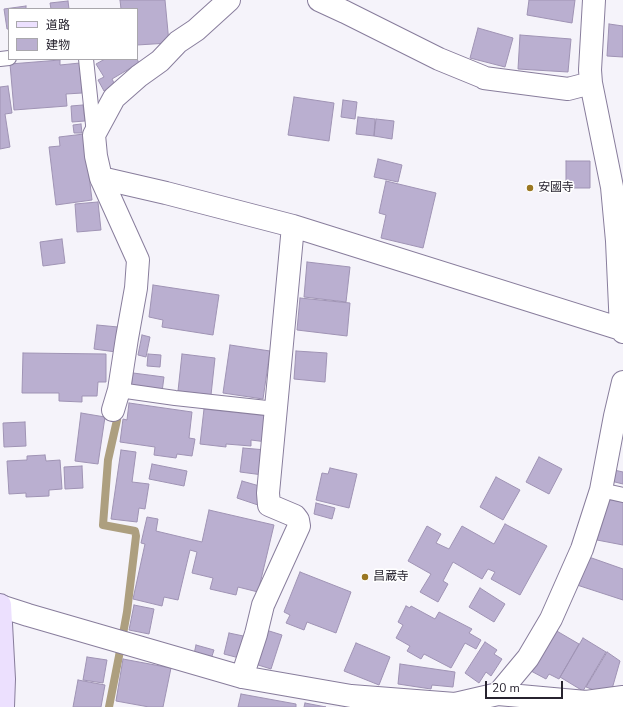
<!DOCTYPE html>
<html>
<head>
<meta charset="utf-8">
<style>
  body { margin:0 }
  #map { position:relative; width:623px; height:707px; overflow:hidden; background:#f5f3fa; font-family:"Nunito Sans","Noto Sans JP",sans-serif }
  canvas { display:block }
  .legend { position:absolute; left:8px; top:8px; width:130px; height:52px; box-sizing:border-box; background:#fff; border:1px solid #a9a7ac; margin:0; padding:5px 7px; list-style:none; font-size:12px; color:#27232f }
  .legend li { display:flex; align-items:center; gap:8px; height:20px }
  .legend b { width:20px; border:1px solid #a9a7ac }
  .scale { position:absolute; left:485px; top:681px; width:78px; height:18px; box-sizing:border-box; border:2px solid #27232f; border-top:0; padding-left:5px; font-size:12px; line-height:14px; white-space:nowrap; color:#27232f; -webkit-text-stroke:3px #fff; paint-order:stroke }
</style>
</head>
<body>
<div id="map">
<canvas width="623" height="707"></canvas>
<ul class="legend">
<li><b style="height:5px;background:#ece0fe"></b>道路</li>
<li><b style="height:11px;background:#baafd0"></b>建物</li>
</ul>
<div class="scale">20 m</div>
</div>
<script>
const ctx = document.querySelector('canvas').getContext('2d');
ctx.lineJoin = 'round';
function shape(rows) {
  const path = new Path2D();
  for (const r of rows) {
    path.moveTo(r[0], r[1]);
    for (let i = 2; i < r.length; i += 2) path.lineTo(r[i], r[i + 1]);
  }
  return path;
}
function stroke(path, color, width, dash) {
  ctx.strokeStyle = color;
  ctx.lineWidth = width;
  ctx.lineCap = dash ? 'butt' : 'round';
  ctx.setLineDash(dash || []);
  ctx.stroke(path);
}
function fill(path, color) {
  ctx.fillStyle = color;
  ctx.fill(path, 'evenodd');
}
function label(font, color, halo, rows, align = 'center') {
  ctx.font = font + ' "Nunito Sans","Noto Sans JP",sans-serif';
  ctx.lineWidth = 3;
  ctx.setLineDash([]);
  ctx.textBaseline = 'middle';
  ctx.strokeStyle = halo;
  ctx.fillStyle = color;
  for (const [text, x, y, turn = 0] of rows) {
    ctx.save();
    ctx.translate(x, y);
    ctx.rotate((+turn || 0) * Math.PI / 180);
    ctx.textAlign = isNaN(turn) ? turn : align;
    if (halo) ctx.strokeText(text, 0, 0);
    ctx.fillText(text, 0, 0);
    ctx.restore();
  }
}
const stream = shape([
  [109,707,119,656,127,612,136,536,135,531,103,525,108,460,117,420]
]);
const building = shape([
  [120,0,165,0,169,43,137,45,137,9,121,9,120,0],
  [529,0,575,0,572,23,527,15,529,0],
  [68,1,69,9,51,9,50,3,68,1],
  [26,6,26,9,9,9,9,29,7,29,4,9,26,6],
  [609,24,623,26,623,57,607,56,609,24],
  [478,28,513,38,505,67,470,58,478,28],
  [520,35,571,39,568,72,518,69,520,35],
  [105,59,137,59,139,63,112,79,115,85,104,91,98,80,104,77,96,64,105,59],
  [60,60,60,65,80,63,82,93,66,94,67,106,14,110,10,64,60,60],
  [8,86,12,113,5,114,10,147,0,149,0,87,8,86],
  [294,97,334,103,329,141,288,135,294,97],
  [343,100,357,102,355,119,341,117,343,100],
  [83,105,85,121,72,122,71,106,83,105],
  [358,117,375,119,374,136,356,134,358,117],
  [376,119,394,121,392,139,374,136,376,119],
  [81,124,82,133,74,133,73,125,81,124],
  [84,134,92,200,56,205,49,147,60,146,59,137,84,134],
  [378,159,402,165,398,182,374,177,378,159],
  [566,161,590,161,590,188,566,188,566,161],
  [386,181,436,193,423,248,381,238,386,215,379,213,386,181],
  [98,202,101,230,77,232,75,204,98,202],
  [62,239,65,263,43,266,40,242,62,239],
  [307,262,350,267,346,302,304,297,307,262],
  [153,285,219,295,213,335,162,327,163,320,149,317,153,285],
  [300,298,350,303,347,336,297,330,300,298],
  [97,325,118,327,116,352,94,349,97,325],
  [142,335,150,337,146,357,138,355,142,335],
  [230,345,270,351,263,399,223,393,230,345],
  [296,351,327,353,325,382,294,379,296,351],
  [23,353,106,354,106,382,98,382,97,396,82,396,82,402,59,401,59,393,22,393,23,353],
  [148,354,161,355,160,367,147,366,148,354],
  [182,354,215,358,211,395,178,391,182,354],
  [133,373,164,377,162,392,131,388,133,373],
  [129,403,192,412,189,438,195,439,192,456,177,454,176,458,154,455,155,447,120,442,123,419,127,420,129,403],
  [204,409,269,416,267,442,251,440,251,446,226,444,226,447,200,444,204,409],
  [81,413,105,417,98,464,75,461,81,413],
  [25,422,26,446,4,447,3,423,25,422],
  [243,448,266,450,263,475,240,472,243,448],
  [121,450,136,452,132,482,149,484,145,509,139,508,137,522,111,519,121,450],
  [45,455,46,461,60,460,62,489,49,490,49,496,26,497,26,493,9,494,7,461,27,460,27,456,45,455],
  [539,457,562,469,549,494,526,482,539,457],
  [152,464,187,471,184,486,149,479,152,464],
  [82,466,83,488,65,489,64,467,82,466],
  [330,468,357,474,349,508,316,500,322,473,328,474,330,468],
  [614,470,623,472,623,484,611,481,614,470],
  [496,477,520,490,503,520,480,507,496,477],
  [242,481,263,487,258,505,237,498,242,481],
  [605,499,623,502,623,545,597,540,605,499],
  [316,503,335,508,332,519,314,514,316,503],
  [209,510,274,525,258,592,238,587,236,595,210,589,213,578,192,573,197,552,190,550,178,600,164,597,162,606,133,599,145,544,141,543,147,517,158,519,156,531,202,542,209,510],
  [505,524,547,546,520,595,491,579,495,572,488,569,482,579,453,562,443,581,448,584,438,602,420,592,431,574,408,561,427,526,441,534,436,543,449,549,462,526,494,544,505,524],
  [586,556,623,569,623,600,577,585,586,556],
  [300,572,351,592,336,633,307,622,304,630,286,623,290,615,284,612,300,572],
  [480,588,505,604,494,622,469,607,480,588],
  [134,605,154,609,149,634,129,630,134,605],
  [406,606,410,608,411,606,435,619,439,612,472,629,469,633,481,640,476,649,465,643,451,668,424,654,421,659,407,651,410,646,396,638,403,625,398,622,406,606],
  [266,630,282,635,271,669,255,664,266,630],
  [555,630,579,644,559,679,549,674,546,679,531,671,555,630],
  [229,633,248,637,243,659,224,654,229,633],
  [583,638,606,652,583,691,560,677,583,638],
  [485,642,497,650,494,654,502,659,491,676,486,672,479,683,465,673,485,642],
  [356,643,390,657,379,685,344,671,356,643],
  [196,645,214,650,211,659,194,654,196,645],
  [607,652,620,661,612,689,599,692,586,687,607,652],
  [87,657,107,660,103,683,83,680,87,657],
  [123,659,171,668,163,707,149,707,116,701,123,659],
  [400,664,455,672,453,687,432,685,431,689,398,684,400,664],
  [78,680,105,685,101,707,73,707,78,680],
  [241,694,296,704,296,707,238,707,241,694],
  [305,703,326,707,304,707,305,703]
]);
const service = shape([
  [0,59,9,58],
  [86,59,94,134],
  [119,390,175,398,276,409],
  [601,490,623,495]
]);
const minor = shape([
  [229,0,196,30,178,42,160,61,139,76,114,98,94,135,96,156,101,178,166,193,293,226,621,329,623,332],
  [319,0,345,12,439,59,483,77,484,78,568,89,591,83],
  [594,0,590,70,591,83,612,187,617,241,621,329],
  [101,178,138,260,136,288,127,338,119,390,113,410],
  [0,606,28,615,242,677,351,696,455,704,498,694,586,702,623,697],
  [242,677,256,634,263,605,299,526,298,520,295,516,269,505,268,493,293,226],
  [498,694,528,658,551,619,582,549,601,490,615,416,623,382]
]);
const secondary = shape([
  [0,605,4,679,3,707]
]);
const markers = [
  [530,188,4,"#9a7722"],
  [365,577,4,"#9a7722"]
];
const poiNames = [
  ["安國寺",538,188],
  ["昌蔵寺",373,577]
];
stroke(stream, '#ad9f7f', 8);
fill(building, '#baafd0');
stroke(building, '#9f93b4', 1);
stroke(service, '#887d9c', 16);
stroke(minor, '#887d9c', 24);
stroke(secondary, '#887d9c', 24);
stroke(service, '#fff', 14);
stroke(minor, '#fff', 22);
stroke(secondary, '#ece0fe', 22);
for (const [x, y, r, color] of markers) {
  const dot = new Path2D();
  dot.arc(x, y, r, 0, 2 * Math.PI);
  ctx.fillStyle = color;
  ctx.fill(dot);
  stroke(dot, '#fff', 1.5);
}
label('12px', '#27232f', '#fff', poiNames, 'left');
</script>
</body>
</html>
